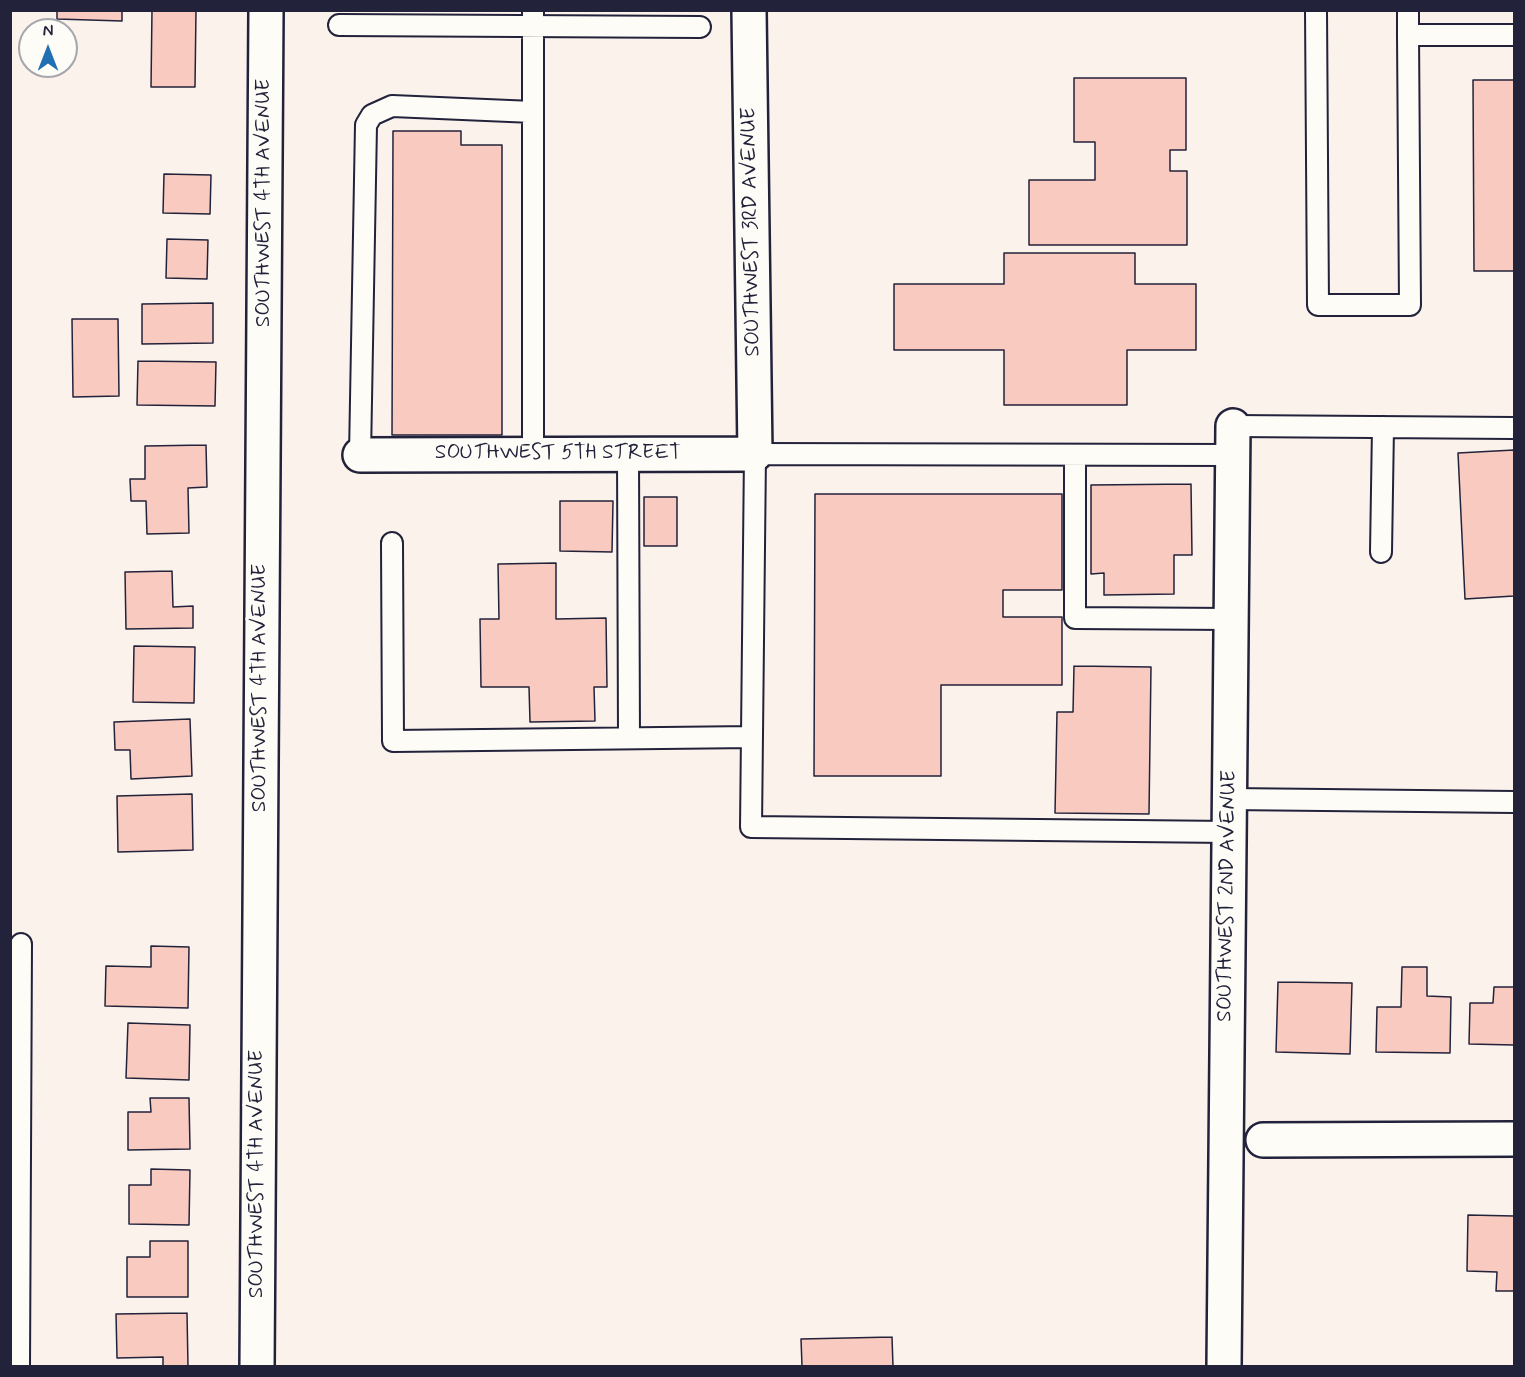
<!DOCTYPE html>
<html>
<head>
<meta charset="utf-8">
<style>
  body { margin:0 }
  #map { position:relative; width:1525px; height:1377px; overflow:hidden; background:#fcf2ec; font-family:Mynerve,sans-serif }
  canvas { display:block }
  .frame { position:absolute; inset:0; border:12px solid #22223b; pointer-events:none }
  .north { position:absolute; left:18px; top:18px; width:60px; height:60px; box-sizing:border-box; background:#fdfcf7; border:2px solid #a5a5ac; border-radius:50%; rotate:0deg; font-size:16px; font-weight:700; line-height:24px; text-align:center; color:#22223b }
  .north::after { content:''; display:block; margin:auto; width:21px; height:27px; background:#1f6fb2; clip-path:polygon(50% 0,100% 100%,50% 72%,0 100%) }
</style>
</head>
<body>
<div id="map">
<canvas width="1525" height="1377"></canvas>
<div class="frame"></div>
<div class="north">N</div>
</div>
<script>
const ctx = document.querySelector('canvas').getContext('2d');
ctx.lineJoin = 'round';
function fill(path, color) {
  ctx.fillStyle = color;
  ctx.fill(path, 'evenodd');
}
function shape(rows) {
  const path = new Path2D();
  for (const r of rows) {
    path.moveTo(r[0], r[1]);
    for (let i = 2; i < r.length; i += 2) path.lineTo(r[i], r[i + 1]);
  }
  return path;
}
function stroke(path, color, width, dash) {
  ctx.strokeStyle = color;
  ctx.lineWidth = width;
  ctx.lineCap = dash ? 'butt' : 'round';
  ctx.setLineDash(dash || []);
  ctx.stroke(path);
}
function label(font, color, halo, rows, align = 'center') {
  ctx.font = font + ' Mynerve,sans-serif';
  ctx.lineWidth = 6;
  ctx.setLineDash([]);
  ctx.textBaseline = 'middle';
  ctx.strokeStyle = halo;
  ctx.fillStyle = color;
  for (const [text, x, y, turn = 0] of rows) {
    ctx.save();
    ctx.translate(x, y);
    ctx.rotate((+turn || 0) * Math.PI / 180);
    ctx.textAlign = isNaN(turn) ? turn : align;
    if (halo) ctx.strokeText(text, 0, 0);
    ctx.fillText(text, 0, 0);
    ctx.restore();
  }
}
const building = shape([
  [57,10,122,10,122,21,57,19,57,10],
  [152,10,196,10,195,87,151,87,152,10],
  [1074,78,1186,78,1186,150,1170,150,1170,171,1187,171,1187,245,1029,245,1029,180,1095,180,1095,142,1074,142,1074,78],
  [1473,80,1514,80,1514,271,1474,271,1473,80],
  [393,131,461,131,461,145,502,145,502,435,392,435,393,131],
  [164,174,211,175,210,214,163,213,164,174],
  [167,239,208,240,207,279,166,278,167,239],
  [1004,253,1135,253,1135,284,1196,284,1196,350,1127,350,1127,405,1004,405,1004,350,894,350,894,284,1004,284,1004,253],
  [213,303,213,343,142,344,142,304,213,303],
  [72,319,118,319,119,396,73,397,72,319],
  [138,361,216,362,215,406,137,405,138,361],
  [206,445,207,487,188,488,189,533,147,534,146,501,131,501,130,479,145,479,145,446,206,445],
  [1514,450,1514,596,1465,599,1458,453,1514,450],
  [1191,484,1192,555,1174,555,1174,594,1104,595,1104,573,1091,574,1091,485,1191,484],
  [815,494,1062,494,1062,590,1003,590,1003,617,1062,617,1062,685,941,685,941,776,814,776,815,494],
  [644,497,677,497,677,546,644,546,644,497],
  [560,501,613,501,612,552,560,551,560,501],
  [556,563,556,619,606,618,607,687,594,687,595,721,530,722,529,687,481,687,480,619,499,619,498,564,556,563],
  [172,571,173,607,193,606,193,628,126,629,125,572,172,571],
  [134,646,195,647,194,703,133,702,134,646],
  [1074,666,1151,667,1149,814,1055,813,1057,712,1073,712,1074,666],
  [190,719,192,776,131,779,130,750,115,750,114,722,190,719],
  [192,794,193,850,118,852,117,796,192,794],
  [151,946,189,947,188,1008,105,1006,106,966,151,967,151,946],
  [1402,967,1427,967,1427,996,1451,997,1450,1053,1376,1052,1377,1007,1401,1007,1402,967],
  [1278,982,1352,983,1350,1054,1276,1052,1278,982],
  [1494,987,1514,987,1514,1045,1469,1044,1470,1003,1493,1003,1494,987],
  [128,1023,190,1025,189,1080,126,1078,128,1023],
  [150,1098,189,1098,190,1149,128,1150,128,1112,151,1112,150,1098],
  [151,1169,190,1170,189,1225,129,1224,129,1185,151,1185,151,1169],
  [1468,1215,1514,1216,1514,1291,1496,1291,1497,1272,1467,1271,1468,1215],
  [150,1241,188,1241,188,1297,127,1297,127,1257,150,1257,150,1241],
  [187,1313,188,1366,163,1366,163,1357,117,1358,116,1314,187,1313],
  [892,1337,893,1366,802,1366,801,1339,892,1337]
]);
const lane = shape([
  [533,10,533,454],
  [1316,10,1318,305,1410,305,1408,35],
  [1408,10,1408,35,1514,35],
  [339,25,700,27],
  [1233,426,1514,428],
  [628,454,629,738],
  [360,455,366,125,372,115,392,106,533,112],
  [1075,455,1075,618,1231,619],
  [392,543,393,741,752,737],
  [1381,552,1383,427],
  [1229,799,1514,802],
  [1229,832,751,827,755,454,1233,455],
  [19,1366,21,944]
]);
const street = shape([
  [360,455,755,454,749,10],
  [1263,1140,1514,1139],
  [257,1366,266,10],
  [1224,1366,1233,426]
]);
const streetNames = [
  ["SOUTHWEST 4TH AVENUE",265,203,-90],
  ["SOUTHWEST 3RD AVENUE",752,232,-91],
  ["SOUTHWEST 5TH STREET",558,454],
  ["SOUTHWEST 4TH AVENUE",261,688,-90],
  ["SOUTHWEST 2ND AVENUE",1228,896,-89],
  ["SOUTHWEST 4TH AVENUE",258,1174,-90]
];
fill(building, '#f9cabf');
stroke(building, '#22223b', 1.5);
stroke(lane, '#22223b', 24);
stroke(street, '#22223b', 38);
stroke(lane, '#fdfcf7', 20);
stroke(street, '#fdfcf7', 33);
label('21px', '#22223b', '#fdfcf7', streetNames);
</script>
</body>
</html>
